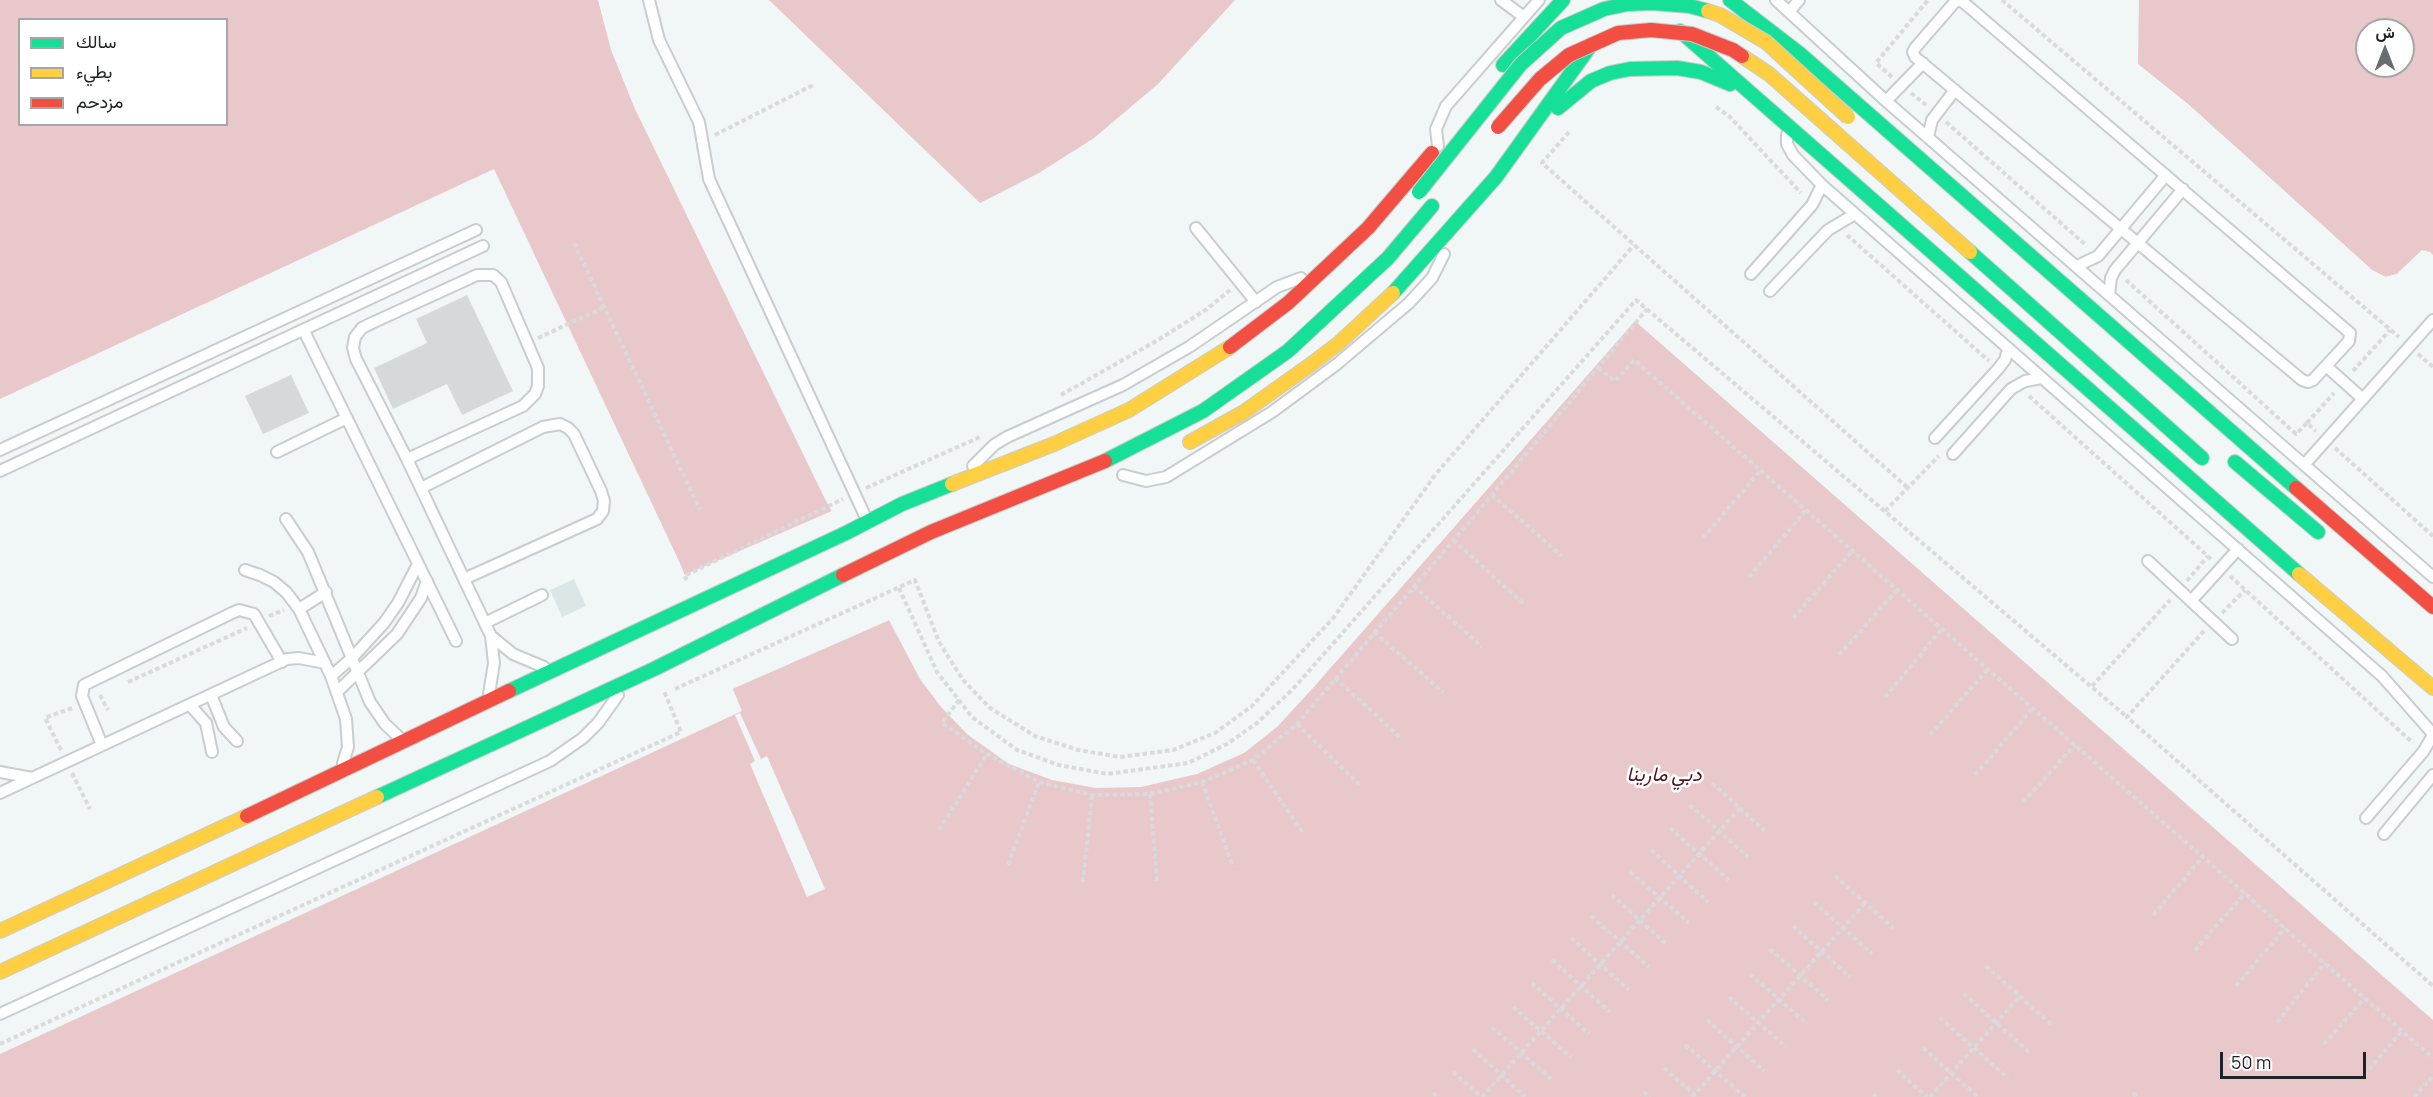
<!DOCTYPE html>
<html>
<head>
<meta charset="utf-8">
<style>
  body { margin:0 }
  #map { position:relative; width:2433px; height:1097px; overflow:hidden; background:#f1f6f6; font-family:Manrope,Vazirmatn,sans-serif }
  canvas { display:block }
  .legend { position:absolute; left:18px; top:18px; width:210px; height:108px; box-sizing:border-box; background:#fff; border:2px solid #a5a7a7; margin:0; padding:8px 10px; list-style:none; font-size:18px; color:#1f2323 }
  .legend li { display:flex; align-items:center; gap:12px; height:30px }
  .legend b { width:30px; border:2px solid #a5a7a7 }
  .north { position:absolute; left:2355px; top:18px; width:60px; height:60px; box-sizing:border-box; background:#fff; border:2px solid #a5a7a7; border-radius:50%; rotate:0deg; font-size:16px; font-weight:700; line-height:24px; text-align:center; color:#1f2323 }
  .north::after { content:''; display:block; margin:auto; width:21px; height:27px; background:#686d6d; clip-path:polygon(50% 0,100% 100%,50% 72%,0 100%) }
  .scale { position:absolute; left:2220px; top:1052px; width:146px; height:27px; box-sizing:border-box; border:3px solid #1f2323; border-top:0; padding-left:8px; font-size:18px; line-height:21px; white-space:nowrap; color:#1f2323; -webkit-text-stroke:4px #fff; paint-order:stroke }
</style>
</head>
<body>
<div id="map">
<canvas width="2433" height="1097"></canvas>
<ul class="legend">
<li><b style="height:8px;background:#16e098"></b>سالك</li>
<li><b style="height:8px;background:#ffcf43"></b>بطيء</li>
<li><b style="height:8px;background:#f24e42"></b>مزدحم</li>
</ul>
<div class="north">ش</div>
<div class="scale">50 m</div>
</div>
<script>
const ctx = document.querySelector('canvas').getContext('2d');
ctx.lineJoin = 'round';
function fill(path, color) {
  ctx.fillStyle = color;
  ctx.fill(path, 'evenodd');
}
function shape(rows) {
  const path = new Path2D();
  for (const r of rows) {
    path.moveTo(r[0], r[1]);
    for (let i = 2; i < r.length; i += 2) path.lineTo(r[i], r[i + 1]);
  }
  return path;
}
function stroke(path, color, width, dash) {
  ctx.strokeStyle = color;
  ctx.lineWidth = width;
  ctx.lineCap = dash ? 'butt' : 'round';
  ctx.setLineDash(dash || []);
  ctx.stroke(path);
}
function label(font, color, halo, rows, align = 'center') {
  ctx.font = font + ' Manrope,Vazirmatn,sans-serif';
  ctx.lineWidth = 5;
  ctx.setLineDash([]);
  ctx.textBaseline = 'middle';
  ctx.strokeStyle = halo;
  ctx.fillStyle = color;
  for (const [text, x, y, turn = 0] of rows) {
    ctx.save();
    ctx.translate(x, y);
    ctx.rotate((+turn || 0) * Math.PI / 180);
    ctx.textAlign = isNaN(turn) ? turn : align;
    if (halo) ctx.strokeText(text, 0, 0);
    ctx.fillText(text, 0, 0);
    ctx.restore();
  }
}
const built = shape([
  [574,579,586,606,562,617,550,590]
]);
const water = shape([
  [0,0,598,0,611,50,635,109,823,495,920,679,941,707,968,735,1009,764,1052,780,1096,788,1141,787,1197,774,1244,753,1277,727,1313,688,1635,321,2433,1020,2433,1097,0,1097,0,1054,742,711,679,561,494,169,0,399],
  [20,20,226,20,226,124,20,124],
  [769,0,1235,0,1158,84,1094,138,1039,173,980,203],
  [2139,0,2433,0,2433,255,2430,252,2418,254,2397,274,2385,277,2372,270,2189,105,2138,64],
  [2367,30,2403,30,2403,66,2367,66]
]);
const pier = shape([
  [2135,62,2189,105,2372,270,2386,277,2397,274,2422,250,2430,252,2433,258,2423,254,2397,277,2385,280,2371,272,2187,107,2136,67],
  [834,510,892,619,730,690,682,576],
  [740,713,761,759,767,756,825,889,807,897,750,764,755,761,735,715]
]);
const building = shape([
  [467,295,513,391,462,415,447,384,393,409,374,368,427,343,416,319],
  [291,375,309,413,263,434,245,396]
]);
const path = shape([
  [2002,0,2399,337],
  [1892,77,1876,63,1928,0],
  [1911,93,1926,105],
  [1716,107,1729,116,1801,193],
  [1946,122,2087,246],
  [1569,132,1542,163,1908,488],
  [715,135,813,85],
  [1847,235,1989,361],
  [574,243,700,510],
  [2126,280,2296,434,2307,423,2316,431],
  [538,338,605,307],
  [2418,354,2433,367],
  [1598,368,1615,381,1634,360,2433,1058],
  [2353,371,2390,330],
  [1061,395,1158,340,1207,309,1230,290],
  [2029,396,2211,559],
  [2307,423,2334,393],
  [2335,448,2433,536],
  [866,488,980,437],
  [1492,495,1562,556],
  [1885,511,1939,456],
  [1703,538,1761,470],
  [1453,540,1523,603],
  [2230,576,2413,743],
  [1749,577,1807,509],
  [687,580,684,576,843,499],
  [2187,581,2208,556],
  [1414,586,1482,647],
  [899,588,937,672,972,717,1017,750,1059,765,1107,774,1188,763,1227,744,1257,723,1293,689,1636,300,2127,717],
  [2222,613,2245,590],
  [269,616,284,610],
  [1793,618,1853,550],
  [2204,631,2127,717,2433,986],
  [1374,632,1443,692],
  [1839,655,1897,590],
  [1335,678,1401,738],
  [128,682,247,628],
  [2092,686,2170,600],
  [675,689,915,580,939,642,963,680,990,708,1035,736,1078,750,1120,757,1173,750,1215,733,1252,706,1334,617,1435,475,1634,245],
  [100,695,108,710],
  [1885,697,1942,629],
  [959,700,942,723,987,754,1039,782,1092,795,1150,794,1202,782,1253,760,1297,724,1492,495,1647,309],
  [1297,724,1360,785],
  [1930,735,1988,669],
  [61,750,45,718,72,708],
  [1253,760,1303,833],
  [72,773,90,809],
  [1975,775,2033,708],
  [1202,782,1233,867],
  [1712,783,1765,831],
  [1150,794,1157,881],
  [2023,802,2075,745],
  [1690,805,1748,857],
  [1670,828,1729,880],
  [939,830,987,754],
  [1651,850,1708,902],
  [1008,865,1039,782],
  [1630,872,1689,923],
  [1835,876,1893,928],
  [1083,882,1092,795],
  [1612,895,1667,945],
  [1814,902,1872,954],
  [2153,915,2203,857],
  [1591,916,1649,967],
  [1793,926,1850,977],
  [1571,938,1629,990],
  [1770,949,1828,1000],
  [2195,950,2245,893],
  [1552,960,1610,1012],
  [1986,966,2053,1026],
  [1750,974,1807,1024],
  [1532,983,1589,1034],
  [2236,986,2285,928],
  [1964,994,2030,1053],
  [1729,997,1786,1047],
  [1513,1007,1571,1057],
  [1940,1018,2008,1078],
  [1707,1020,1764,1071],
  [2277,1022,2325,963],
  [1492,1027,1551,1079],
  [0,1044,681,732,664,691],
  [2324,1044,2365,998],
  [1685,1045,1745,1097],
  [1923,1048,1978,1097],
  [1473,1049,1525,1097],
  [1664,1068,1697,1097],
  [1897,1070,1927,1097],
  [1453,1072,1481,1097],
  [2364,1075,2402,1031],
  [1644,1092,1650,1097],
  [1433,1093,1437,1097],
  [2133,1093,2137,1097],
  [1873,1094,1876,1097],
  [1482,1097,1740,808],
  [1692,1097,1865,903],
  [1930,1097,2020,996],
  [2414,1097,2433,1076]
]);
const lane = shape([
  [649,0,659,40,699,122,709,179,866,518],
  [1501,0,1524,17],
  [1776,0,1886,101,2433,577],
  [1959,0,1963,2,2350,333,2349,341,2313,380,2308,382,2302,380,1915,57,1913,52,1915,48,1954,3,1959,0],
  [1789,12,1799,0],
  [1886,101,1923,63],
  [1787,135,1787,144,1793,155,1822,185,2382,676,2433,734],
  [1928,137,1932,120,1955,90],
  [1438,146,1436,129,1446,106,1539,0],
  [1196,228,1256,302],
  [2077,266,2098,256,2166,175],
  [1751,274,1812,205,1822,185],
  [1770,291,1828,230,1855,214],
  [2109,295,2111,278,2115,270,2183,189],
  [304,331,456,641],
  [2326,366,2363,399],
  [1935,438,1998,369,2005,360,2008,349],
  [0,450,476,230],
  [277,452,347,418],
  [1953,454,2011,389,2025,381,2042,378],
  [407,459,523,406,535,394,538,386,538,368,501,282,493,275,477,275,372,323,362,328,355,337,353,348,356,359,407,459,491,636,494,663,489,694],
  [2304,465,2433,320],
  [973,466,994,445,1007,437,1123,385,1189,347,1277,287,1301,278],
  [0,471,483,246],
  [1123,475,1146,481,1166,477,1272,412,1337,364,1409,303,1432,278,1444,254],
  [421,488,543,427,560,424,568,428,574,434,601,491,604,501,603,511,597,519,464,579],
  [286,519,308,552,370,702,385,724,402,740],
  [2148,561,2232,639],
  [245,570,260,575,274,582,286,592,299,609,331,676,346,719,348,747,343,763],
  [2191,601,2238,549],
  [299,609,326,592],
  [485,623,542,595],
  [491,636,513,654,544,667],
  [331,676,352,658,384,623,398,603,418,564],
  [337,692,397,634,421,598,427,581],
  [211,695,224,727,237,741],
  [190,705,206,723,212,752],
  [102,745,82,696,84,685,232,613,239,610,254,614,282,662],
  [0,772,32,778],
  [0,793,287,659,299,658,325,663],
  [2366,818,2423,752,2433,735],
  [2384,834,2433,775],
  [0,1014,550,761,583,738,598,723,618,695]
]);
const fast = shape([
  [1730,0,1799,53,2296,488],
  [1680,31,2299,574],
  [1503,65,1563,0],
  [1558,108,1591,81,1610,73,1630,69,1677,68,1701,72,1730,84],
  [1970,252,2202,458],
  [1393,293,1496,177,1591,45],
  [1105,461,1203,411,1288,351,1388,258,1432,206],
  [2235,462,2318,532],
  [509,691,846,533,902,504,952,484],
  [377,797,654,669,843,575]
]);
const slow = shape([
  [1830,128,1970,252],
  [1190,442,1244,412,1310,365,1339,343,1393,293],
  [952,484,1054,444,1129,410,1230,347],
  [2299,574,2433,688],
  [0,931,247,816],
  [0,972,377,797]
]);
const jam = shape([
  [1230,347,1288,303,1368,228,1432,153],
  [2296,488,2433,607],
  [843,575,931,532,1105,461],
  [247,816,509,691]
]);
const fastBridge = shape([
  [1419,192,1521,64,1561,28,1604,9,1628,4,1652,3,1690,6,1708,11]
]);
const slowBridge = shape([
  [1708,11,1720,15,1766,42,1848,117],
  [1742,56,1769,74,1830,128]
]);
const jamBridge = shape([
  [1498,127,1540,79,1569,55,1618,33,1651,30,1692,34,1733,50,1742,56]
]);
const waterNames = [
  ["دبي مارينا",1664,775]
];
fill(built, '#dbe7e7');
fill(water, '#e9c8cb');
fill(pier, '#f1f6f6');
fill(building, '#d5d9d9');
stroke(lane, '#c9cdcd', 14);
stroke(fast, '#c9cdcd', 16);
stroke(slow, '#c9cdcd', 16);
stroke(jam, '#c9cdcd', 16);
stroke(path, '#d9dbdb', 4, [4.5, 3]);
stroke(lane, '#fdfefe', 10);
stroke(fast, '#16e098', 14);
stroke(slow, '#ffcf43', 14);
stroke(jam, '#f24e42', 14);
stroke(fastBridge, '#c9cdcd', 16, []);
stroke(slowBridge, '#c9cdcd', 16, []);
stroke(jamBridge, '#c9cdcd', 16, []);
stroke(fastBridge, '#16e098', 14);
stroke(slowBridge, '#ffcf43', 14);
stroke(jamBridge, '#f24e42', 14);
label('italic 20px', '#501521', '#fff', waterNames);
</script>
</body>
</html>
